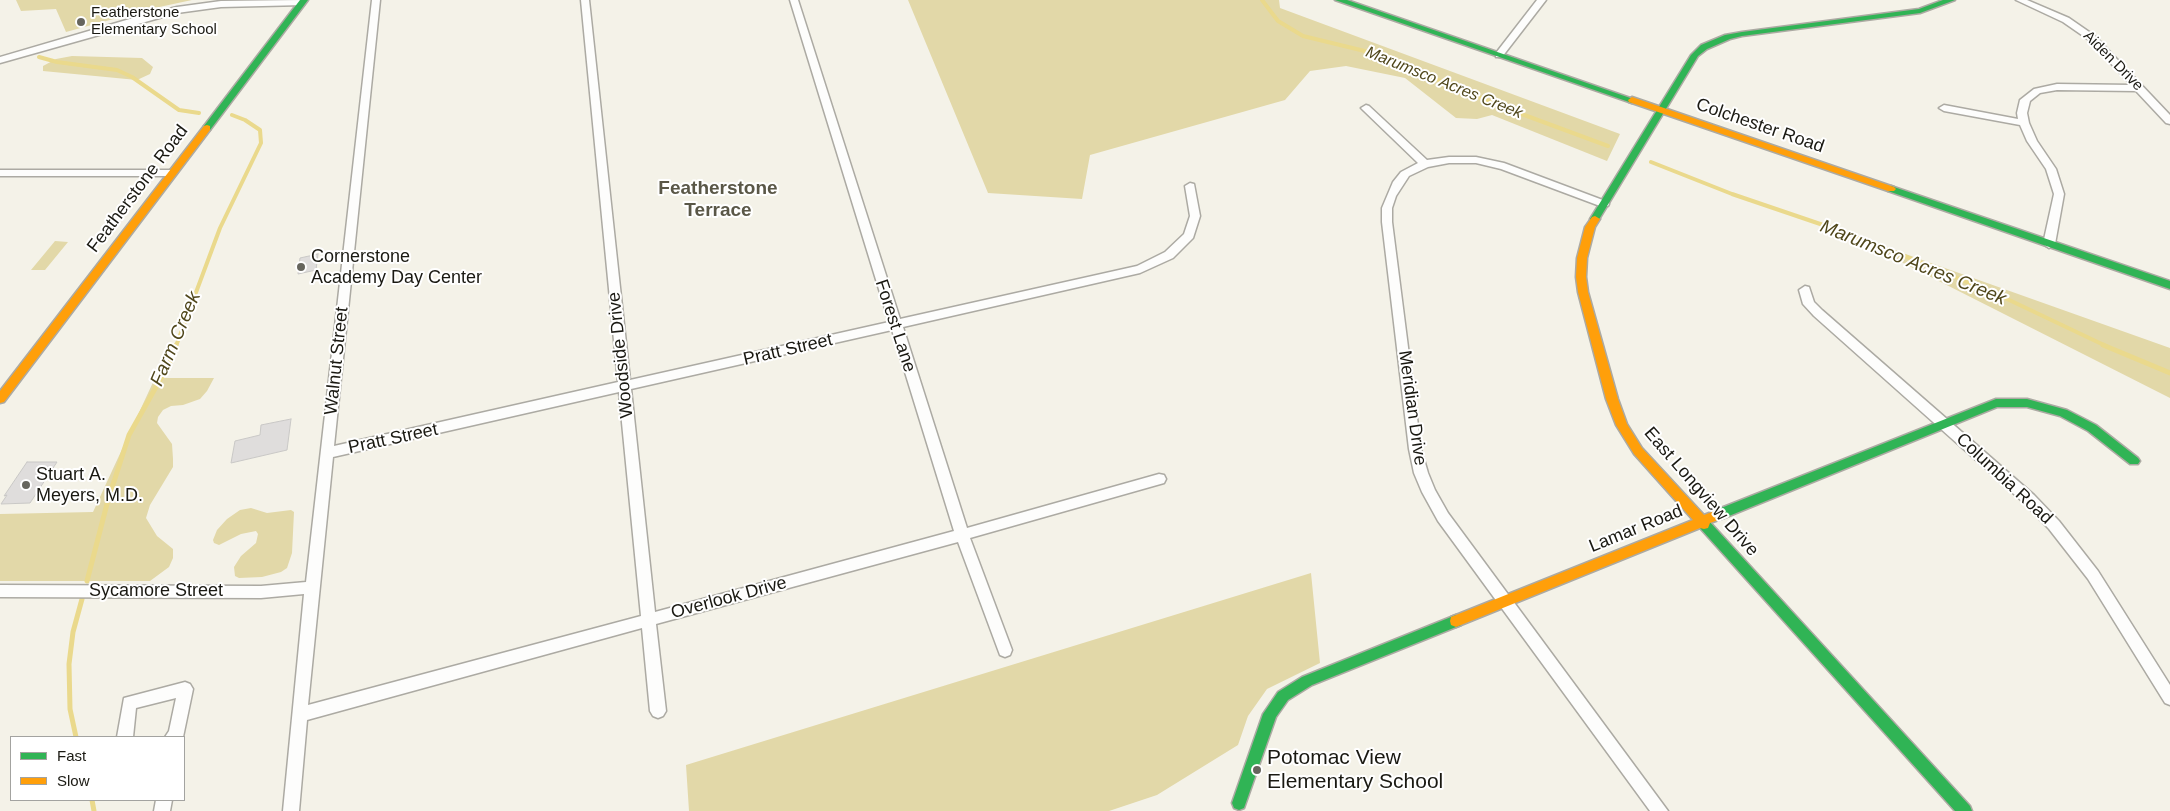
<!DOCTYPE html>
<html>
<head>
<meta charset="utf-8">
<style>
  body { margin:0 }
  #map { position:relative; width:2170px; height:811px; overflow:hidden; background:#f4f2e8; font-family:Arial,sans-serif }
  canvas { display:block }
  .legend { position:absolute; left:10px; top:736px; width:175px; height:65px; box-sizing:border-box; background:#fff; border:1px solid #a3a3a0; margin:0; padding:6px 9px; list-style:none; font-size:15px; color:#1a1912 }
  .legend li { display:flex; align-items:center; gap:10px; height:25px }
  .legend b { width:25px; border:1px solid #a3a3a0 }
</style>
</head>
<body>
<div id="map">
<canvas width="2170" height="811"></canvas>
<ul class="legend">
<li><b style="height:6px;background:#30b455"></b>Fast</li>
<li><b style="height:6px;background:#ff9f0a"></b>Slow</li>
</ul>
</div>
<script>
const ctx = document.querySelector('canvas').getContext('2d');
ctx.lineJoin = 'round';
function fill(path, color) {
  ctx.fillStyle = color;
  ctx.fill(path, 'evenodd');
}
function shape(rows) {
  const path = new Path2D();
  for (const r of rows) {
    path.moveTo(r[0], r[1]);
    for (let i = 2; i < r.length; i += 2) path.lineTo(r[i], r[i + 1]);
  }
  return path;
}
function stroke(path, color, width, dash) {
  ctx.strokeStyle = color;
  ctx.lineWidth = width;
  ctx.lineCap = dash ? 'butt' : 'round';
  ctx.setLineDash(dash || []);
  ctx.stroke(path);
}
function label(font, color, halo, rows, align = 'center') {
  ctx.font = font + ' Arial,sans-serif';
  ctx.lineWidth = 4;
  ctx.setLineDash([]);
  ctx.textBaseline = 'middle';
  ctx.strokeStyle = halo;
  ctx.fillStyle = color;
  for (const [text, x, y, turn = 0] of rows) {
    ctx.save();
    ctx.translate(x, y);
    ctx.rotate((+turn || 0) * Math.PI / 180);
    ctx.textAlign = isNaN(turn) ? turn : align;
    if (halo) ctx.strokeText(text, 0, 0);
    ctx.fillText(text, 0, 0);
    ctx.restore();
  }
}
const green = shape([
  [16,0,192,0,150,9,66,32,56,9,21,11],
  [908,0,1279,0,1280,8,1620,134,1607,161,1492,115,1477,119,1456,118,1405,78,1346,66,1310,71,1285,100,1090,155,1082,199,988,193],
  [72,56,142,58,153,67,150,74,137,80,43,71,43,66,56,59],
  [1838,230,2170,348,2170,398],
  [55,241,68,242,45,270,31,270],
  [155,378,214,378,207,391,200,399,183,405,171,406,163,410,158,417,157,423,172,444,173,459,173,467,150,505,146,518,157,536,173,549,173,558,169,567,150,581,0,581,0,514,93,512],
  [251,508,267,513,291,510,294,512,292,553,287,568,281,572,262,577,239,578,235,576,234,567,241,556,256,543,258,534,256,531,241,534,219,545,214,543,213,540,217,530,227,519,240,510],
  [1311,573,1320,663,1267,689,1248,716,1238,745,1157,795,1109,811,689,811,686,765]
]);
const streamFar1 = shape([
  [1262,0,1278,21,1303,36,1377,54,1500,106,1608,146],
  [39,57,57,62,117,70,132,77,179,110,199,113],
  [1651,162,1732,194,1832,228,1900,254,2005,298,2106,346],
  [176,346,220,228,261,143,260,130,245,120,232,115]
]);
const stream = shape([
  [2103,345,2170,373],
  [87,581,108,500,129,435,170,362,176,345],
  [76,737,70,709,69,664,73,632,82,599],
  [92,800,94,811]
]);
const building = shape([
  [318,254,316,270,298,274,300,258,318,254],
  [291,419,287,450,231,463,235,441,260,435,261,425,291,419],
  [27,462,57,462,30,503,1,504,7,495,4,496,27,462]
]);
const street = shape([
  [301,0,304,1,304,5,221,7,177,13,0,63,0,57,140,16,177,7,221,1,301,0],
  [372,0,380,0,334,446,618,382,581,0,589,0,630,380,889,322,790,0,798,0,900,319,1137,266,1165,252,1184,234,1190,216,1185,186,1190,183,1194,184,1200,216,1193,238,1173,258,1140,273,903,327,967,528,1159,474,1164,475,1166,479,1164,483,970,538,1012,650,1010,655,1005,657,1000,655,958,542,656,624,666,711,663,716,658,718,653,716,650,711,642,628,307,720,299,811,283,811,304,594,261,598,0,597,0,585,261,586,306,582,372,0],
  [892,330,954,531,655,612,631,389,892,330],
  [619,392,641,616,308,705,333,457,619,392],
  [1537,0,1546,0,1502,57,1496,57,1496,53,1537,0],
  [2016,0,2027,0,2069,18,2095,36,2170,115,2170,124,2166,123,2136,91,2057,90,2040,93,2030,101,2027,113,2029,123,2037,141,2056,169,2064,194,2055,244,2049,248,2043,244,2054,194,2046,169,2027,141,2020,125,1944,111,1939,108,1944,105,2018,119,2017,113,2020,100,2034,89,2057,84,2131,85,2089,40,2063,22,2016,0],
  [1366,105,1369,106,1427,160,1449,157,1476,157,1504,163,1608,202,1609,204,1608,206,1600,206,1501,169,1476,163,1449,163,1428,167,1409,176,1396,196,1392,208,1392,222,1421,449,1428,473,1435,490,1448,513,1668,811,1650,811,1438,521,1422,492,1414,473,1409,449,1382,222,1382,208,1393,182,1401,172,1418,163,1363,110,1361,108,1366,105],
  [0,170,172,170,177,173,172,176,0,176,0,170],
  [1805,286,1809,287,1814,302,1822,310,2034,495,2059,521,2098,571,2170,685,2170,705,2165,703,2088,579,2049,529,2024,503,1814,316,1803,304,1799,290,1805,286],
  [185,682,190,684,193,689,183,737,165,737,169,731,176,698,136,708,133,737,117,737,124,698,185,682],
  [156,800,172,800,170,811,154,811,156,800]
]);
const fast = shape([
  [300,0,308,0,210,130,204,130,204,126,300,0],
  [1335,0,1347,0,1636,100,1632,103,1629,102,1335,0],
  [1943,0,1955,0,1920,13,1742,36,1730,39,1707,49,1698,56,1598,221,1592,221,1590,219,1691,55,1701,45,1725,35,1742,32,1919,9,1943,0],
  [1891,186,2170,281,2170,289,1888,191,1888,187,1891,186],
  [1996,399,2027,399,2067,410,2096,425,2138,458,2140,461,2138,464,2130,464,2088,431,2060,416,2027,407,1997,407,1724,518,1720,519,1716,518,1714,514,1716,510,1996,399],
  [1704,519,1708,520,1970,806,1972,811,1955,811,1700,528,1698,524,1700,520,1704,519],
  [1456,615,1461,617,1462,621,1461,625,1312,685,1288,700,1276,717,1244,808,1239,810,1234,808,1232,803,1263,714,1278,692,1302,677,1456,615]
]);
const slow = shape([
  [1632,97,1894,187,1896,189,1894,191,1888,191,1629,102,1628,100,1632,97],
  [207,125,210,126,210,130,4,402,0,403,0,391,204,126,207,125],
  [1595,216,1600,219,1595,227,1587,258,1586,277,1588,292,1618,399,1627,424,1642,448,1704,515,1720,509,1724,510,1726,514,1724,518,1710,523,1708,528,1704,529,1700,528,1456,627,1451,625,1450,621,1451,617,1693,520,1634,454,1616,425,1606,399,1578,292,1576,277,1577,258,1585,227,1592,217,1595,216]
]);
const markers = [
  [81,22,5,"#66655d"],
  [301,267,5,"#66655d"],
  [26,485,5,"#66655d"],
  [1257,770,5,"#66655d"]
];
const farPoinames = [
  ["Featherstone",91,13],
  ["Elementary School",91,30]
];
const farStreetnames = [
  ["Aiden Drive",2113,61,45]
];
const farWaternames = [
  ["Marumsco Acres Creek",1444,83,22]
];
const streetNames = [
  ["Colchester Road",1760,126,19],
  ["Featherstone Road",138,189,-53],
  ["Forest Lane",895,326,72],
  ["Pratt Street",788,350,-13],
  ["Woodside Drive",621,355,-96],
  ["Walnut Street",337,361,-84],
  ["Meridian Drive",1412,408,82],
  ["Pratt Street",393,439,-12],
  ["Columbia Road",2004,479,43],
  ["East Longview Drive",1701,492,49],
  ["Lamar Road",1636,529,-22],
  ["Sycamore Street",156,591],
  ["Overlook Drive",729,598,-15]
];
const poiNames = [
  ["Cornerstone",311,257],
  ["Academy Day Center",311,278],
  ["Stuart A.",36,475],
  ["Meyers, M.D.",36,496]
];
const neighbourhoodNames = [
  ["Featherstone",718,189],
  ["Terrace",718,211]
];
const waterNames = [
  ["Marumsco Acres Creek",1913,263,22],
  ["Farm Creek",176,339,-67]
];
const nearPoinames = [
  ["Potomac View",1267,758],
  ["Elementary School",1267,782]
];
fill(green, '#e2d8a8');
stroke(streamFar1, '#ead98c', 4);
stroke(stream, '#ead98c', 5);
fill(building, '#dfdddc');
stroke(building, '#c9c8c6', 1);
stroke(street, '#acaaa3', 3);
stroke(fast, '#acaaa3', 3);
stroke(slow, '#acaaa3', 3);
fill(street, '#fdfdfc');
fill(fast, '#30b455');
fill(slow, '#ff9f0a');
for (const [x, y, r, color] of markers) {
  const dot = new Path2D();
  dot.arc(x, y, r, 0, 2 * Math.PI);
  ctx.fillStyle = color;
  ctx.fill(dot);
  stroke(dot, '#fff', 2);
}
label('15px', '#1a1912', '#fff', farPoinames, 'left');
label('15px', '#1a1912', '#fff', farStreetnames);
label('italic 16px', '#4f461a', '#fff', farWaternames);
label('18px', '#1a1912', '#fff', streetNames);
label('18px', '#1a1912', '#fff', poiNames, 'left');
label('bold 19px', '#5a5747', '#fff', neighbourhoodNames);
label('italic 19px', '#4f461a', '#fff', waterNames);
label('21px', '#1a1912', '#fff', nearPoinames, 'left');
</script>
</body>
</html>
